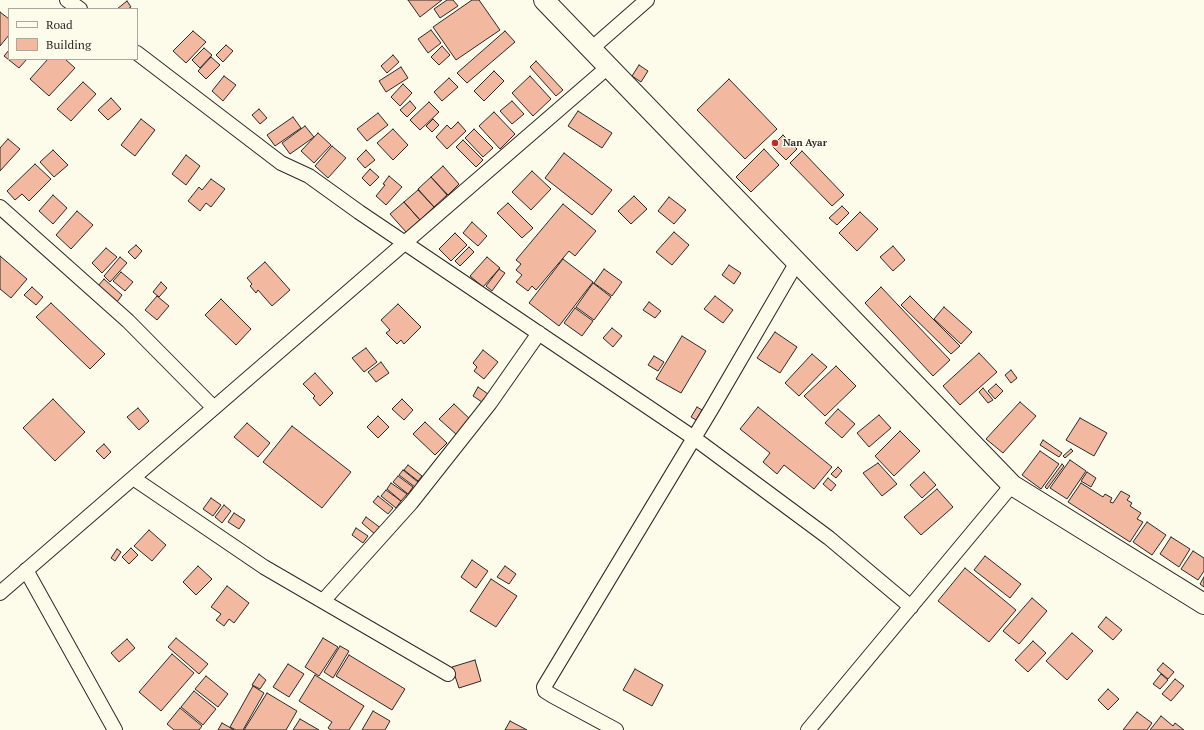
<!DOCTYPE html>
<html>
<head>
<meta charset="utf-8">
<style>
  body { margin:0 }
  #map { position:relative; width:1204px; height:730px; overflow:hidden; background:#fdfbea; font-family:"PT Serif",serif }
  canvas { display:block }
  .legend { position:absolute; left:8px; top:8px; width:130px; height:52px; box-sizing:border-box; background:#fdfbea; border:1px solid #a9a89e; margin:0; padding:5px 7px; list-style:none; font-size:12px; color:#2b2b2b }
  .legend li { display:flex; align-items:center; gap:8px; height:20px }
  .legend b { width:20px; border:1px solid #a9a89e }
</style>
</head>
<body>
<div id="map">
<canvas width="1204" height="730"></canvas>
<ul class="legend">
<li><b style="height:5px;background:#fdfbea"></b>Road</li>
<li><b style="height:11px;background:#f2b8a0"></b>Building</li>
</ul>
</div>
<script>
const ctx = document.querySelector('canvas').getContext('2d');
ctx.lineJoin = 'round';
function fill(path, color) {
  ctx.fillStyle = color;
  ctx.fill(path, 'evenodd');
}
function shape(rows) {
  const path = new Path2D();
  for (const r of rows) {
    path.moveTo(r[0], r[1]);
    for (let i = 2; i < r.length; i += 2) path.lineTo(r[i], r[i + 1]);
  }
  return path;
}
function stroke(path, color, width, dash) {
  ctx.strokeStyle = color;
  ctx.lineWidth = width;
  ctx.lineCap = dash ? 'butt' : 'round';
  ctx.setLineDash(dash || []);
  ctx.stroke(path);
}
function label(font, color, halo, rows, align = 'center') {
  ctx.font = font + ' "PT Serif",serif';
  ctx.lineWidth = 3;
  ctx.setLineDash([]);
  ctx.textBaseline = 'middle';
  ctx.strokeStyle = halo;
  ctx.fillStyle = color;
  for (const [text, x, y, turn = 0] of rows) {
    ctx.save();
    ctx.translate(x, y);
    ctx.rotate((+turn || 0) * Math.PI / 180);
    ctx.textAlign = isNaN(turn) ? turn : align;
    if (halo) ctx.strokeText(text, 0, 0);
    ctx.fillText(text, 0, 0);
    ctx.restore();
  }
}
const building = shape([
  [408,0,442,0,420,17,408,0],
  [447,0,453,0,458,6,440,18,434,9,447,0],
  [472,0,479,0,500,30,456,60,433,27,472,0],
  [127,1,131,7,128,9,117,9,127,1],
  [0,12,9,19,9,35,0,46,0,12],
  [431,30,441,43,428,53,418,39,431,30],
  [193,31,206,42,186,63,173,51,193,31],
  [505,31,515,42,467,83,457,73,505,31],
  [226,45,233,51,223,62,216,55,226,45],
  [442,46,450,55,439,65,431,57,442,46],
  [204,48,212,55,200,68,192,60,204,48],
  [9,50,9,59,27,59,19,68,4,56,9,50],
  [393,55,399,62,387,73,381,66,393,55],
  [211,57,220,65,206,79,198,71,211,57],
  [48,59,65,59,75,68,49,96,30,79,48,59],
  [536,61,563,90,556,96,530,67,536,61],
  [639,65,648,71,641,82,632,76,639,65],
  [401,67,408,78,386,92,379,81,401,67],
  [494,71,504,81,484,101,474,91,494,71],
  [224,76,236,85,223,101,212,91,224,76],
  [530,76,551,99,533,116,512,93,530,76],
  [449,78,458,87,442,101,434,92,449,78],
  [729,79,777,129,745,159,697,110,729,79],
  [83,82,96,94,71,121,57,109,83,82],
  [403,84,412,93,400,106,391,97,403,84],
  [111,98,121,109,108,120,98,110,111,98],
  [410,101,416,108,407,117,400,110,410,101],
  [512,101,524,114,512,124,500,111,512,101],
  [429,102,439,112,420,130,410,120,429,102],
  [259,109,267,118,260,124,252,115,259,109],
  [578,111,612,133,602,148,568,126,578,111],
  [494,112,515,134,500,149,479,126,494,112],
  [378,113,388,125,367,141,357,129,378,113],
  [293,117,301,128,275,146,267,135,293,117],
  [141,119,155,130,135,156,121,145,141,119],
  [433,119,439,125,432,132,426,126,433,119],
  [458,122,466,131,447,149,436,137,447,125,451,129,458,122],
  [305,126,314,137,290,154,282,143,305,126],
  [393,129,408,145,393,160,377,143,393,129],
  [474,129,493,148,483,157,465,138,474,129],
  [318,133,331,145,314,163,301,151,318,133],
  [783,135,797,149,786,160,772,146,783,135],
  [8,139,20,149,0,171,0,148,8,139],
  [463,140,483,160,476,167,456,147,463,140],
  [332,146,346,158,328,178,315,166,332,146],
  [764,149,779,165,751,192,736,177,764,149],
  [53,150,68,165,54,177,40,162,53,150],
  [366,150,375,160,365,168,357,159,366,150],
  [802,151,844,195,832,206,790,163,802,151],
  [564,153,612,190,592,215,545,178,564,153],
  [186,155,200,166,186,185,172,174,186,155],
  [35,164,51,179,29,201,22,194,15,200,7,191,35,164],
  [443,166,459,184,448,195,431,177,443,166],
  [370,169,379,177,370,186,362,178,370,169],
  [532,171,551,189,531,210,512,192,532,171],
  [389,176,402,187,386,205,376,196,385,185,383,184,389,176],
  [431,177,447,195,434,207,418,189,431,177],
  [211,179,225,189,211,207,206,203,200,211,188,201,199,187,202,190,211,179],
  [418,190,434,207,420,220,404,202,418,190],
  [53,195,67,208,53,224,39,211,53,195],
  [634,196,647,209,631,224,618,211,634,196],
  [669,197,686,210,674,224,658,211,669,197],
  [404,202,420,220,406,232,390,214,404,202],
  [508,203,533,228,522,238,497,213,508,203],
  [563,204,596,231,575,256,569,251,536,290,532,286,528,291,516,282,522,275,516,270,521,264,516,260,563,204],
  [842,206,849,213,837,225,829,218,842,206],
  [77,211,93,225,71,249,56,235,77,211],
  [860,212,878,229,857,251,839,233,860,212],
  [472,222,487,236,478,246,463,233,472,222],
  [674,232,689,245,672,265,656,252,674,232],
  [455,233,467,245,451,261,439,249,455,233],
  [136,245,142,251,135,259,128,252,136,245],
  [893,246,905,260,893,271,880,257,893,246],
  [469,247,474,252,460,266,455,261,469,247],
  [106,248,117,257,102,273,92,263,106,248],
  [0,256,27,279,11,298,0,289,0,256],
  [120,257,127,263,110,282,104,276,120,257],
  [487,257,500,268,483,287,470,276,487,257],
  [563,259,593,282,559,326,529,303,563,259],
  [265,262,290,290,272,306,258,290,256,293,250,286,252,284,247,278,265,262],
  [729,265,741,273,734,284,722,275,729,265],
  [499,269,505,273,492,291,486,286,499,269],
  [604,269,622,282,612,296,594,283,604,269],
  [121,272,133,282,125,291,113,281,121,272],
  [104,279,122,295,117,302,98,286,104,279],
  [161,282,167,288,159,297,153,292,161,282],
  [593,283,611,297,594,320,576,307,593,283],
  [32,287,43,297,36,305,24,295,32,287],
  [881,287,950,360,933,376,865,303,881,287],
  [157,296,169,306,157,320,145,310,157,296],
  [715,296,733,310,723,323,704,309,715,296],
  [910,296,960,346,951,354,901,305,910,296],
  [221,299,251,329,236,345,205,315,221,299],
  [649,302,661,311,655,318,643,310,649,302],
  [51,303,105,354,90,369,36,317,51,303],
  [398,304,421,327,404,344,401,340,397,344,386,333,390,330,381,320,398,304],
  [944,307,972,332,961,344,934,319,944,307],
  [575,308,593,321,582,336,564,323,575,308],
  [612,328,622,336,613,347,603,338,612,328],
  [775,332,797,347,780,373,757,358,775,332],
  [682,336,706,351,681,393,656,379,682,336],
  [366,348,377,362,364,372,352,358,366,348],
  [483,350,498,362,484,379,474,371,477,367,473,363,483,350],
  [979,353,997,372,960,405,943,386,979,353],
  [812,354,827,367,799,396,785,383,812,354],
  [654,356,664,362,658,371,648,365,654,356],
  [381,362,389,373,376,382,368,372,381,362],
  [836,366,856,386,825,416,804,396,836,366],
  [1011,370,1017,378,1011,383,1005,375,1011,370],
  [315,373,333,393,320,406,313,398,315,396,303,384,315,373],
  [996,384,1003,391,995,399,988,391,996,384],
  [478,387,488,394,482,402,473,396,478,387],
  [983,388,993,400,988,403,979,392,983,388],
  [53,399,85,432,55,461,23,428,53,399],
  [402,399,413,410,404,420,392,409,402,399],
  [1020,402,1036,416,1003,453,986,439,1020,402],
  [454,404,471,420,457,435,439,419,454,404],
  [697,407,702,410,696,420,691,417,697,407],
  [758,407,832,467,814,489,784,465,777,474,763,462,770,453,740,429,758,407],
  [138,408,149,421,139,430,127,417,138,408],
  [838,409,855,424,842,438,825,423,838,409],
  [879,415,891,428,869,447,857,433,879,415],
  [378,416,389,427,378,438,367,427,378,416],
  [1080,418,1107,433,1094,456,1066,440,1080,418],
  [425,422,447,443,435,455,413,434,425,422],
  [247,423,270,443,258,457,234,437,247,423],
  [292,426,351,472,322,508,263,462,292,426],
  [900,431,920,451,894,476,875,456,900,431],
  [1043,440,1062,453,1059,457,1040,445,1043,440],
  [104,444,111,452,104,459,96,451,104,444],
  [1071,449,1073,451,1065,458,1063,456,1071,449],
  [1040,451,1059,464,1041,489,1022,475,1040,451],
  [1070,460,1086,471,1067,499,1050,488,1070,460],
  [878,463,897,484,882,496,863,473,878,463],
  [1062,464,1064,466,1047,489,1045,487,1062,464],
  [408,465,422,476,418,481,404,470,408,465],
  [838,467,842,471,836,478,831,474,838,467],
  [403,470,418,482,415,487,399,475,403,470],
  [924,472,936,485,922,498,910,485,924,472],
  [1087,472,1096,478,1091,487,1081,481,1087,472],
  [398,476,413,487,408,494,393,482,398,476],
  [828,478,836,485,831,491,823,484,828,478],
  [391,483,407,494,401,501,387,489,391,483],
  [1081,483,1103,497,1105,494,1112,498,1110,502,1113,503,1121,491,1130,496,1127,500,1132,503,1130,506,1141,513,1137,519,1143,522,1130,542,1068,502,1081,483],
  [937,489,953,507,921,535,904,517,937,489],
  [386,490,401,501,396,508,381,496,386,490],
  [378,496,393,508,388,514,373,502,378,496],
  [211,498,221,505,213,516,203,509,211,498],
  [224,505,231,511,222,523,215,517,224,505],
  [234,513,245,520,239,529,228,522,234,513],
  [366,517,382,529,376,535,362,523,366,517],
  [1147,522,1166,535,1152,555,1133,542,1147,522],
  [356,528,368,536,363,543,352,535,356,528],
  [149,530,166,545,152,561,134,546,149,530],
  [1171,537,1190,549,1179,567,1160,554,1171,537],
  [131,548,138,555,129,564,122,557,131,548],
  [117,549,121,552,115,561,111,558,117,549],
  [1193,551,1204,558,1204,571,1198,580,1181,569,1193,551],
  [985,556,1021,584,1010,598,974,570,985,556],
  [472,560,488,571,476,588,461,577,472,560],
  [198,566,212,579,196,595,183,582,198,566],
  [505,566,516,574,509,584,497,577,505,566],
  [965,568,1016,610,989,642,938,601,965,568],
  [1204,577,1204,587,1200,584,1204,577],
  [491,579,517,596,496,627,470,611,491,579],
  [227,586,249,603,234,623,229,619,224,626,216,620,221,614,211,607,227,586],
  [1032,598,1047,611,1019,644,1003,631,1032,598],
  [1106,617,1122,630,1113,640,1098,627,1106,617],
  [1072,633,1093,651,1067,680,1046,661,1072,633],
  [176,638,208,664,199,674,168,647,176,638],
  [323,638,338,647,319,676,305,667,323,638],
  [127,639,135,648,119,662,111,653,127,639],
  [1033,641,1046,653,1028,672,1015,660,1033,641],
  [340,646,349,651,333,678,324,672,340,646],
  [172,654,194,673,161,711,139,692,172,654],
  [349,655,405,689,392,710,336,676,349,655],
  [475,660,481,681,459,688,452,667,475,660],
  [1163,663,1174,672,1168,679,1157,670,1163,663],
  [288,664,304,674,289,697,273,687,288,664],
  [635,669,663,685,652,706,623,690,635,669],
  [259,674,266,680,260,689,252,685,259,674],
  [1161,674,1168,680,1160,689,1153,684,1161,674],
  [315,675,364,706,349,730,331,730,328,728,332,722,299,701,315,675],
  [206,676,228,694,218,707,195,689,206,676],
  [1175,679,1184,686,1171,701,1162,694,1175,679],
  [253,686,264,693,243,730,236,730,230,727,253,686],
  [1108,689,1119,699,1108,710,1098,700,1108,689],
  [194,691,216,709,203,725,181,707,194,691],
  [267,693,297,711,286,730,244,730,267,693],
  [180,708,202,726,199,730,174,730,167,724,180,708],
  [373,711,390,721,385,730,362,730,373,711],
  [1137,712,1152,723,1147,730,1123,730,1137,712],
  [1161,716,1173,726,1175,723,1184,730,1150,730,1161,716],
  [300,719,319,730,293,730,300,719],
  [510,721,527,730,505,730,510,721],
  [222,723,229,727,234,730,218,730,222,723]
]);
const minor = shape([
  [67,0,80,9],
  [591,49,647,0],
  [137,53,281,163,309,176,359,212,694,438,829,538,911,607],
  [0,207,128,321,214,408],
  [133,478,264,567,448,674],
  [26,570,115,730],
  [0,593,608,67],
  [323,601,411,503,490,403,539,333],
  [616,730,553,696,545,691,544,687,712,408,797,262],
  [808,730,1012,485]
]);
const secondary = shape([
  [544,0,1012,485,1204,604]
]);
const markers = [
  [775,143,4,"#c62828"]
];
const poiNames = [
  ["Nan Ayar",783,143]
];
fill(building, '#f2b8a0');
stroke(building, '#2b2b2b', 1);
stroke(minor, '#2b2b2b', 16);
stroke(secondary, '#2b2b2b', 22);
stroke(minor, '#fdfbea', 14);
stroke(secondary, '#fdfbea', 20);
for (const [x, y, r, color] of markers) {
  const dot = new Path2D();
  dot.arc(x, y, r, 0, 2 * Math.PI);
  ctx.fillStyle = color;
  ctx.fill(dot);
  stroke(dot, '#fdfbea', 1.5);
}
label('bold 10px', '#2b2b2b', '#fdfbea', poiNames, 'left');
</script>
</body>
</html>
